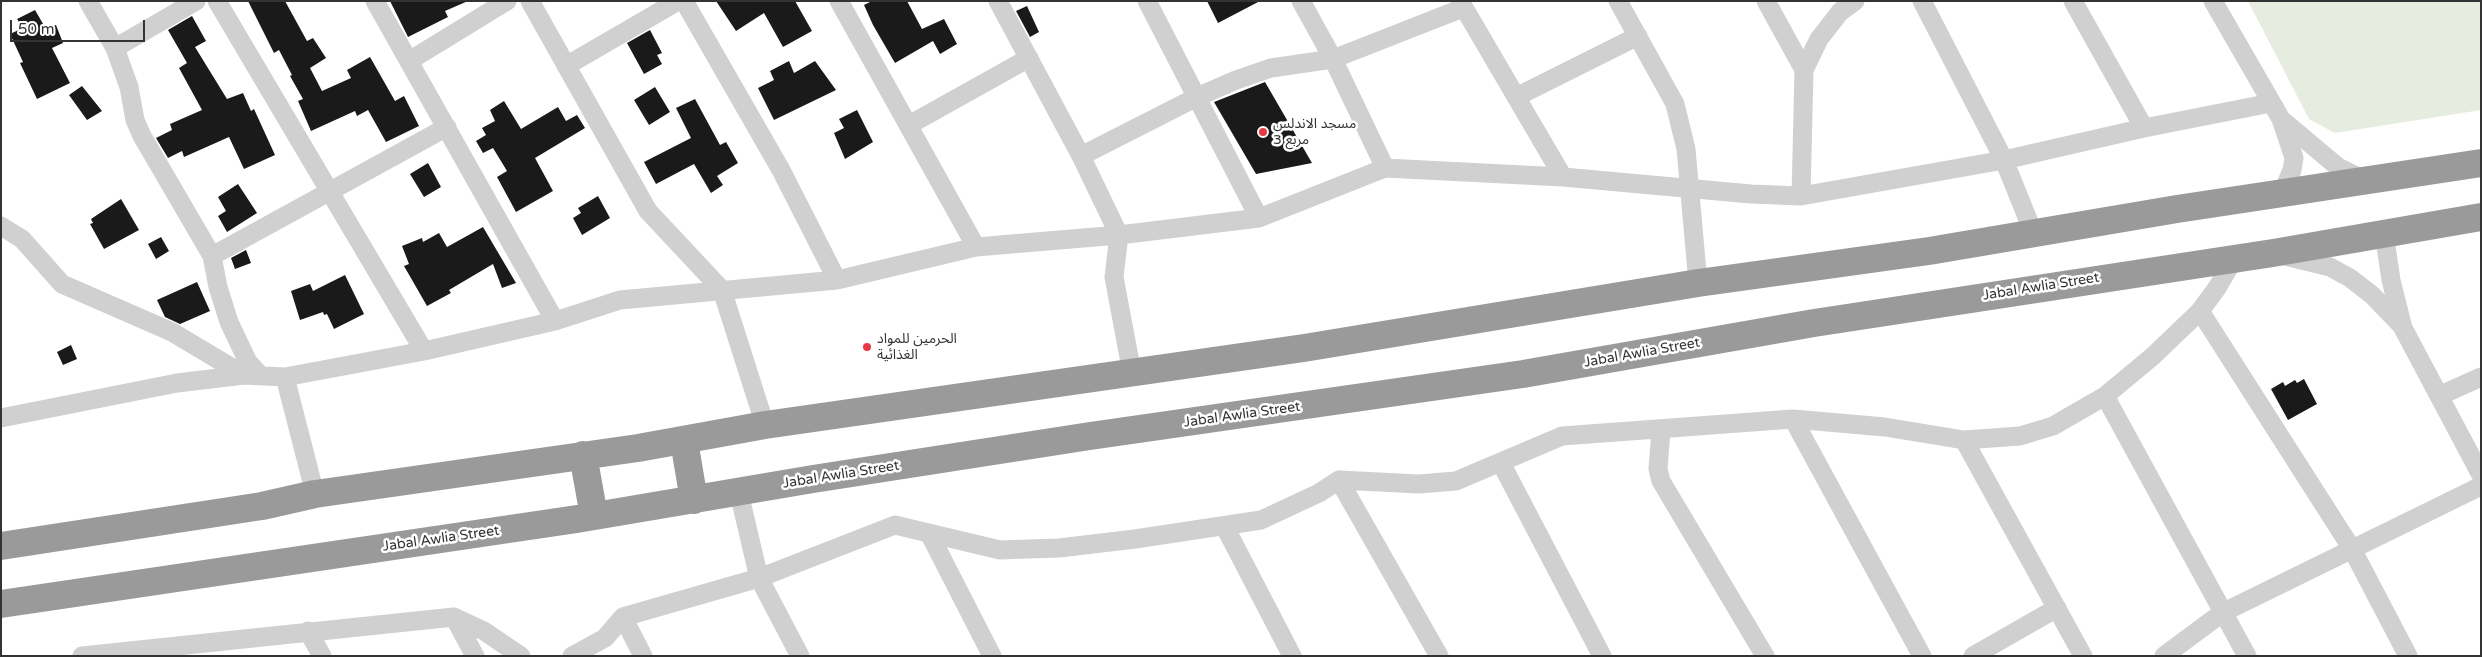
<!DOCTYPE html>
<html>
<head>
<meta charset="utf-8">
<style>
  body { margin:0 }
  #map { position:relative; width:2482px; height:657px; overflow:hidden; background:#fff; font-family:"Varela Round",sans-serif }
  canvas { display:block }
  .frame { position:absolute; inset:0; border:2px solid #333; pointer-events:none }
  .scale { position:absolute; left:10px; top:20px; width:135px; height:22px; box-sizing:border-box; border:2px solid #333; border-top:0; padding-left:6px; font-size:15px; line-height:18px; white-space:nowrap; color:#333; -webkit-text-stroke:4px #fff; paint-order:stroke }
</style>
</head>
<body>
<div id="map">
<canvas width="2482" height="657"></canvas>
<div class="frame"></div>
<div class="scale">50 m</div>
</div>
<script>
const ctx = document.querySelector('canvas').getContext('2d');
ctx.lineJoin = 'round';
function fill(path, color) {
  ctx.fillStyle = color;
  ctx.fill(path, 'evenodd');
}
function shape(rows) {
  const path = new Path2D();
  for (const r of rows) {
    path.moveTo(r[0], r[1]);
    for (let i = 2; i < r.length; i += 2) path.lineTo(r[i], r[i + 1]);
  }
  return path;
}
function stroke(path, color, width, dash) {
  ctx.strokeStyle = color;
  ctx.lineWidth = width;
  ctx.lineCap = dash ? 'butt' : 'round';
  ctx.setLineDash(dash || []);
  ctx.stroke(path);
}
function label(font, color, halo, rows, align = 'center') {
  ctx.font = font + ' "Varela Round","Noto Sans Arabic",sans-serif';
  ctx.lineWidth = 5;
  ctx.setLineDash([]);
  ctx.textBaseline = 'middle';
  ctx.strokeStyle = halo;
  ctx.fillStyle = color;
  for (const [text, x, y, turn = 0] of rows) {
    ctx.save();
    ctx.translate(x, y);
    ctx.rotate((+turn || 0) * Math.PI / 180);
    ctx.textAlign = isNaN(turn) ? turn : align;
    if (halo) ctx.strokeText(text, 0, 0);
    ctx.fillText(text, 0, 0);
    ctx.restore();
  }
}
const green = shape([
  [2248,1,2481,1,2481,110,2335,133,2309,119]
]);
const building = shape([
  [248,1,285,1,307,41,313,38,326,58,310,68,322,91,351,78,347,70,370,57,395,101,404,96,419,126,386,142,368,110,357,116,355,111,311,131,298,101,303,99,290,76,292,75,279,50,274,53],
  [390,1,468,1,445,11,448,17,408,37],
  [716,1,795,1,812,31,783,47,764,13,736,31],
  [872,1,907,1,922,29,944,19,957,44,940,54,933,41,895,63,873,25,864,5],
  [1207,1,1260,1,1218,23],
  [1027,6,1039,32,1030,37,1016,11],
  [35,10,46,29,56,25,63,43,52,48,70,83,37,99,20,63,23,62,10,34,23,28,17,19],
  [192,16,206,41,195,47,227,99,243,93,251,111,254,109,275,155,244,169,229,137,184,157,182,151,168,158,156,138,172,130,170,124,202,110,179,68,187,63,168,30],
  [650,30,662,53,657,55,662,64,644,74,627,43],
  [789,61,794,73,815,61,836,90,774,120,758,88,774,80,770,71],
  [1265,82,1312,163,1256,174,1214,102],
  [82,86,102,111,87,120,69,95],
  [655,87,670,112,649,125,634,100],
  [695,99,720,145,726,142,738,163,717,176,723,185,711,193,694,164,656,184,644,162,691,138,676,108],
  [504,101,521,129,558,107,566,121,577,115,585,128,535,158,553,191,516,212,497,177,507,171,493,148,483,153,476,141,486,135,482,128,495,121,490,110],
  [857,110,873,142,845,159,834,133,844,128,839,119],
  [428,163,441,187,424,197,410,174],
  [238,184,257,213,227,232,218,216,226,211,218,197],
  [598,196,610,218,582,235,573,218,581,213,578,208],
  [121,199,139,230,104,249,90,224,93,223,91,219],
  [483,227,516,283,502,288,493,264,449,290,451,293,427,306,404,266,409,264,402,246,422,238,423,242,439,233,447,247],
  [161,237,169,251,156,259,148,244],
  [246,250,251,263,235,269,231,258],
  [345,275,364,314,334,329,327,314,324,315,323,312,300,320,291,291,310,284,313,291],
  [197,282,210,311,180,324,165,317,157,300],
  [71,345,77,359,63,365,57,352],
  [2304,379,2317,404,2288,420,2271,389,2283,382,2285,386,2295,380,2297,383]
]);
const street = shape([
  [88,1,115,48,129,87,135,120,142,136,212,256,218,287,229,322,248,362,260,375],
  [217,1,424,351],
  [375,1,555,321],
  [530,1,648,211,722,290,765,425],
  [684,1,781,170,837,280],
  [839,1,976,247],
  [998,1,1081,156,1119,235,1114,277,1132,373],
  [1147,1,1259,218],
  [1301,1,1333,59,1385,168],
  [1460,1,1563,177],
  [1618,1,1675,104,1686,149,1698,283],
  [1766,1,1804,70],
  [1922,1,2004,160,2033,232],
  [2073,1,2144,128],
  [2213,1,2281,119,2294,158,2292,170,2282,194],
  [115,48,196,1],
  [409,61,507,1],
  [566,66,678,1],
  [1516,97,1638,36],
  [2282,120,2338,167,2366,181],
  [909,125,1029,58],
  [1081,156,1197,97,1236,80,1271,68,1333,59,1463,8],
  [1801,196,1804,70,1819,39,1840,12,1855,1],
  [1,226,22,239,62,284,172,332,244,375],
  [2384,233,2391,280,2403,328,2481,475],
  [2281,255,2330,267,2350,278,2372,295,2401,325],
  [212,256,447,127],
  [2200,311,2352,549,2408,656],
  [285,377,315,494],
  [2105,396,2247,656],
  [2439,396,2481,377],
  [1,418,177,383,244,375,285,377,424,351,555,321,620,300,837,280,976,247,1119,235,1259,218,1385,168,1563,177,1751,194,1801,196,2004,160,2144,128,2271,103],
  [1793,419,1922,656],
  [1661,430,1658,469,1661,481,1765,656],
  [1964,440,2083,656],
  [1501,463,1602,656],
  [1339,480,1439,656],
  [739,493,759,578,800,656],
  [1225,527,1292,656],
  [930,535,992,656],
  [454,617,475,656],
  [623,617,643,656],
  [308,631,322,656],
  [82,656,454,617,484,631,521,656],
  [572,656,605,638,623,617,759,578,895,525,1000,550,1059,548,1135,539,1261,520,1319,493,1339,480,1419,484,1456,481,1562,436,1793,419,1885,427,1964,440,2020,436,2053,426,2105,396,2153,356,2200,311,2217,288,2234,259],
  [1973,656,2057,608],
  [2164,656,2222,613,2481,486]
]);
const highway = shape([
  [684,441,694,500],
  [583,455,594,516],
  [1,546,262,506,315,494,638,448,765,425,1304,348,1698,283,1929,251,2177,209,2481,163],
  [1,604,577,519,813,479,1090,436,1523,374,1814,323,2273,253,2481,217]
]);
const markers = [
  [1263,132,5,"#e63946"],
  [867,347,5,"#e63946"]
];
const poiNames = [
  ["مسجد الاندلس",1273,124],
  ["مربع 3",1273,140],
  ["الحرمين للمواد",877,339],
  ["الغذائية",877,355]
];
const streetNames = [
  ["Jabal Awlia Street",2041,287,-9],
  ["Jabal Awlia Street",1642,353,-10],
  ["Jabal Awlia Street",1242,415,-8],
  ["Jabal Awlia Street",841,475,-9],
  ["Jabal Awlia Street",441,539,-8]
];
fill(green, '#e6ecdf');
fill(building, '#1a1a1a');
stroke(street, '#d0d0d0', 19);
stroke(highway, '#9a9a9a', 28);
for (const [x, y, r, color] of markers) {
  const dot = new Path2D();
  dot.arc(x, y, r, 0, 2 * Math.PI);
  ctx.fillStyle = color;
  ctx.fill(dot);
  stroke(dot, '#fff', 2);
}
label('14px', '#333', '#fff', poiNames, 'left');
label('14px', '#333', '#fff', streetNames);
</script>
</body>
</html>
